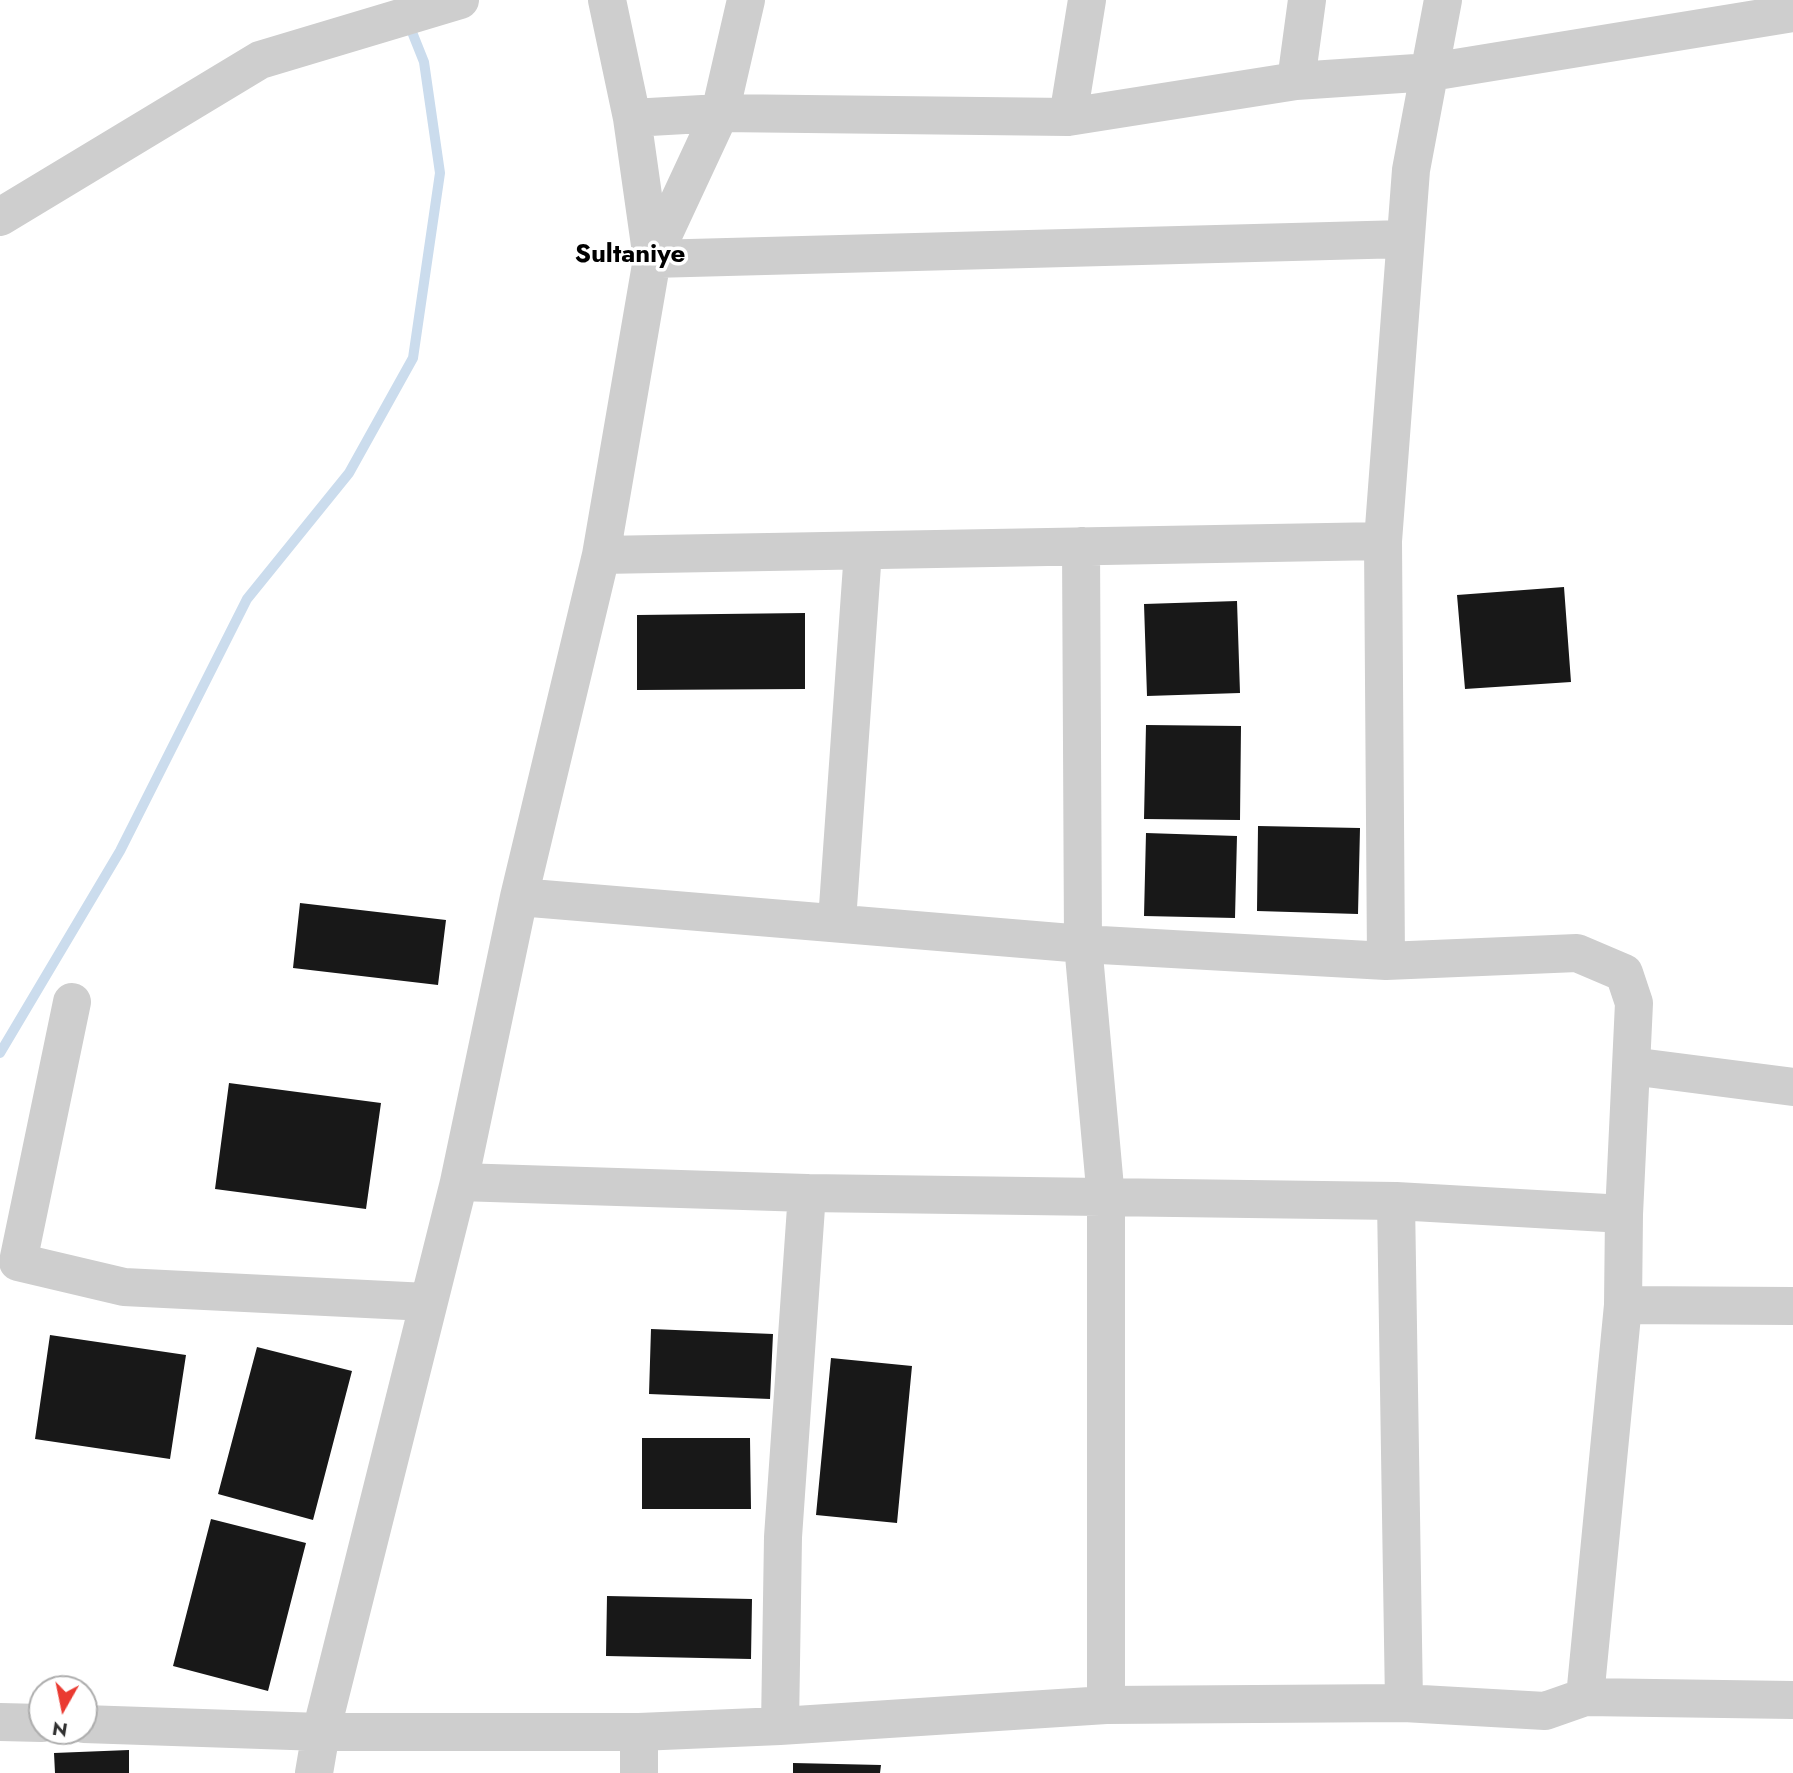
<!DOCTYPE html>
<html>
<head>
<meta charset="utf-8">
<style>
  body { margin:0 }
  #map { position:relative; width:1793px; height:1773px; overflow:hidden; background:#fff; font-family:Jost,sans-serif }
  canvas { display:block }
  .north { position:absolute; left:28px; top:1675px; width:70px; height:70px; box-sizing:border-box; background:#fff; border:2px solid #adadad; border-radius:50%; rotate:189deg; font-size:19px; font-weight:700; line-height:28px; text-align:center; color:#313131 }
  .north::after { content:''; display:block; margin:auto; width:24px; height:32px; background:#ea3a31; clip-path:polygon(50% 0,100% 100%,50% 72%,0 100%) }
</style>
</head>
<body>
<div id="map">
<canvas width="1793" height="1773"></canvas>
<div class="north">N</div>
</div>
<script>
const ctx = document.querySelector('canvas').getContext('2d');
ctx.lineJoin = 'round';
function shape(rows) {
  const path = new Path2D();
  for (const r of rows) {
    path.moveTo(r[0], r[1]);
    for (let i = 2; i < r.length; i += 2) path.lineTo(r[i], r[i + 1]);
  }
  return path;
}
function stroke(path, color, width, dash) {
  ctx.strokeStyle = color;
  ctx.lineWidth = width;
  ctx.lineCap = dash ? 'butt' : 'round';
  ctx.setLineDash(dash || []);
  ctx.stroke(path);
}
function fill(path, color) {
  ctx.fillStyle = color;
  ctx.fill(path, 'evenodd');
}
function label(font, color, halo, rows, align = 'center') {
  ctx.font = font + ' Jost,sans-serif';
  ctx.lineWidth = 7;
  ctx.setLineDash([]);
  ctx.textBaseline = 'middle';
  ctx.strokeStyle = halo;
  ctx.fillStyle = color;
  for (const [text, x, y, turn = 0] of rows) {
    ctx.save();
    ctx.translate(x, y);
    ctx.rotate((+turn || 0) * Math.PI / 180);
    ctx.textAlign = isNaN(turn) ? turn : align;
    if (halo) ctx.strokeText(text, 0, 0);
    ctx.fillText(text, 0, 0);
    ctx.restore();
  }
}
const stream = shape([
  [0,1053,120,851,247,599,349,473,413,358,440,173,424,62,408,22]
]);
const building = shape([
  [1564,587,1571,682,1465,689,1457,595],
  [1237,601,1240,693,1147,696,1144,604],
  [805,613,805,689,637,690,637,615],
  [1146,725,1241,726,1240,820,1144,819],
  [1258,826,1360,828,1358,914,1257,911],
  [1146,833,1237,836,1235,918,1144,916],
  [300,903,446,920,438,985,293,968],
  [229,1083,381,1103,366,1209,215,1189],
  [651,1329,773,1334,770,1399,649,1394],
  [50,1335,186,1355,170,1459,35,1439],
  [257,1347,352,1371,313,1520,218,1494],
  [831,1358,912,1366,897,1523,816,1515],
  [642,1438,750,1438,751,1509,642,1509],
  [211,1519,306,1543,268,1691,173,1666],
  [607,1596,752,1599,751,1659,606,1656],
  [129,1750,129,1773,55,1773,54,1753],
  [793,1763,881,1765,880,1773,793,1773]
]);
const minor = shape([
  [746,0,720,113,652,259,1405,239],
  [1296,81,1307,0],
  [1068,117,1087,0],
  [632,118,720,113,1068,117,1296,81,1431,72,1793,13],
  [0,217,260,60,460,0],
  [1081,546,1083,944,1106,1199,1106,1705],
  [601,555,1383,541],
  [837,921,863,551],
  [1386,961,1383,541,1411,170,1443,0],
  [72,1002,18,1262,124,1287,427,1302],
  [1631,1066,1793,1087],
  [459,1182,807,1193,1396,1201,1624,1214],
  [1396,1201,1404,1703],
  [1623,1305,1793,1306],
  [1585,1697,1793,1700],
  [0,1722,42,1723],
  [84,1724,321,1732,639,1732,780,1726,1106,1705,1404,1703,1545,1711,1585,1697,1623,1305,1624,1214,1634,1003,1624,973,1577,953,1386,961,1083,944,519,897],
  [780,1726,783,1537,807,1193],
  [639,1732,639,1773],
  [314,1773,321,1732,459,1182,519,897,601,555,652,259,632,118,607,0]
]);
const districtNames = [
  ["Sultaniye",630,256]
];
stroke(stream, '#cbdced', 10);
fill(building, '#181818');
stroke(minor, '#cecece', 38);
label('bold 26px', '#000', '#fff', districtNames);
</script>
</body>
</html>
